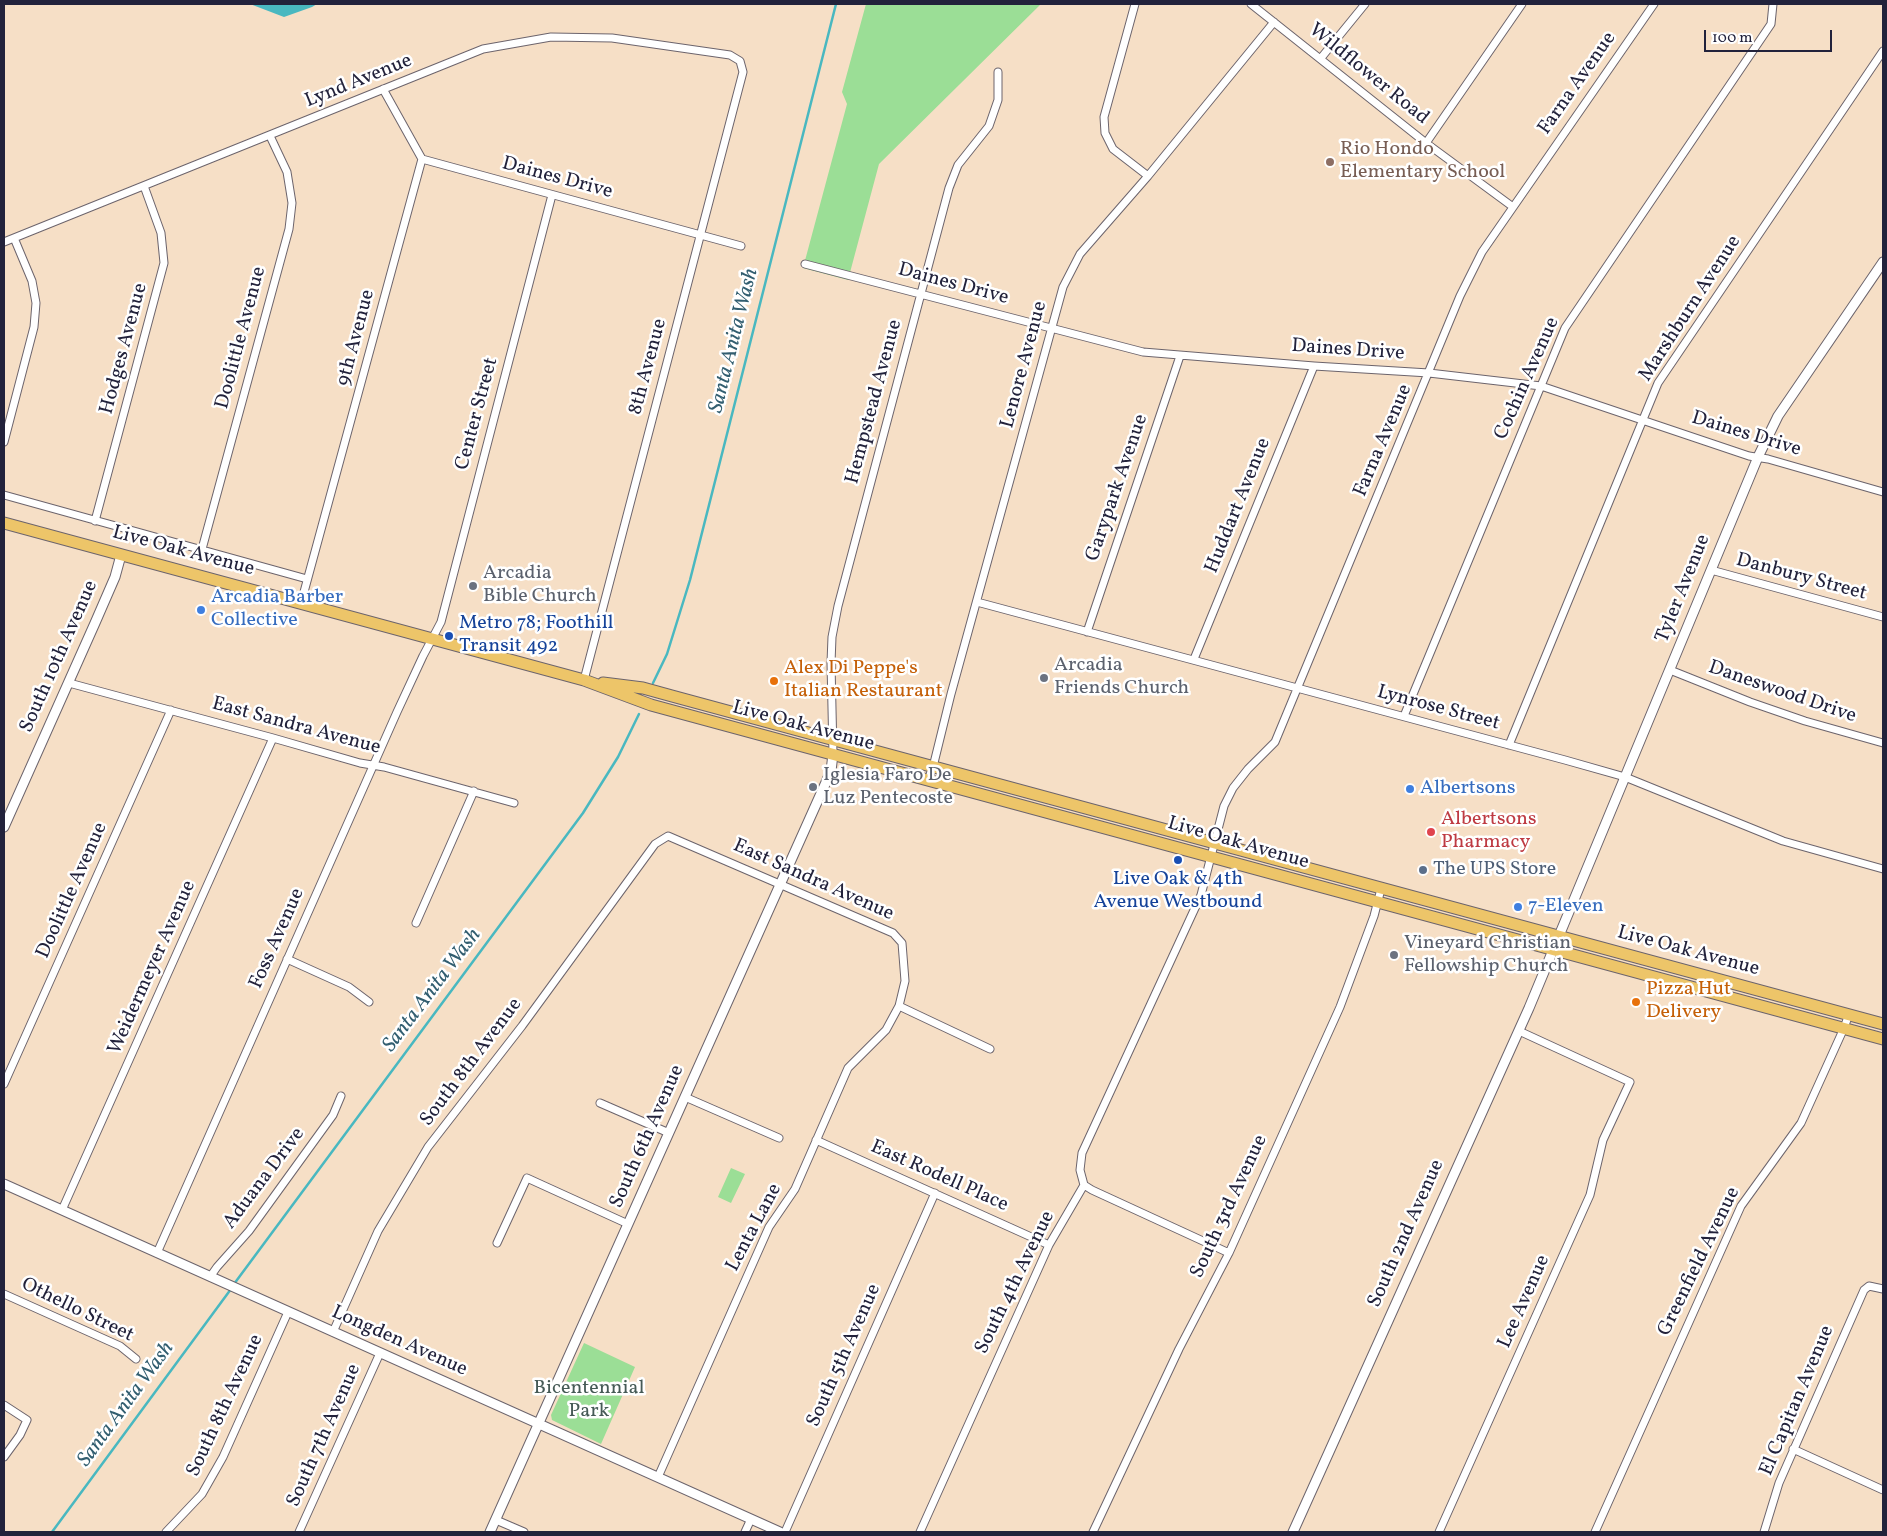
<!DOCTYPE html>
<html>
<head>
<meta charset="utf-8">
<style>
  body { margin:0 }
  #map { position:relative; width:1887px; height:1536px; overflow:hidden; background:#f6dfc6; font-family:Vollkorn,serif }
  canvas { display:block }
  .frame { position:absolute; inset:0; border:5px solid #22223b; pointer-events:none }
  .scale { position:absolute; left:1704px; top:30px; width:128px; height:22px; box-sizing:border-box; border:2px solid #22223b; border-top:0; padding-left:6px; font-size:15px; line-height:18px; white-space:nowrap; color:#22223b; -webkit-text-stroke:4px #fff; paint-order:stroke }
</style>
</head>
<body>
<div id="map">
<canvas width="1887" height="1536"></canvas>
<div class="frame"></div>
<div class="scale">100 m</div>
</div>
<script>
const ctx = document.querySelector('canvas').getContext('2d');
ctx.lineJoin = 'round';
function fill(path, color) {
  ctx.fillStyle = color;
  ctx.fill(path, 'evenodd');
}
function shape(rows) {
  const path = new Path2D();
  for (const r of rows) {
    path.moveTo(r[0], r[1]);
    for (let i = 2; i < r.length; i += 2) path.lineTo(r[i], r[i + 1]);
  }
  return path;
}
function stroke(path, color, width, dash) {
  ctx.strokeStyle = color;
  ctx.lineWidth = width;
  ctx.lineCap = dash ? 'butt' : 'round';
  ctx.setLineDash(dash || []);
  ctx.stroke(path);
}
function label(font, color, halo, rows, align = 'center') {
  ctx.font = font + ' Vollkorn,serif';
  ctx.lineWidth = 5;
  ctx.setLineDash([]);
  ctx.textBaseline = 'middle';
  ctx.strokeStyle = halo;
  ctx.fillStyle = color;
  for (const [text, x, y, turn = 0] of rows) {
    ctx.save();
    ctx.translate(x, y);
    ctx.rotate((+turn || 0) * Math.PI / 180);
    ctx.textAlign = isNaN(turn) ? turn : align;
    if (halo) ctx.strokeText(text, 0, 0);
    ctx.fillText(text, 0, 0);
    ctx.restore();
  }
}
const green = shape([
  [866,4,1041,4,879,164,848,280,803,268,847,104,842,92],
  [731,1168,745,1174,731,1203,718,1197],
  [584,1343,635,1367,601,1444,552,1420,551,1415]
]);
const water = shape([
  [250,4,317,4,312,7,284,17]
]);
const stream = shape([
  [653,683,667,654,690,580,836,4],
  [234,1284,583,813,618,757,639,714],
  [52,1532,231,1289]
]);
const minor = shape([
  [1135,4,1104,117,1105,133,1113,149,1148,176],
  [1251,4,1426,143,1513,207],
  [1321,58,1365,4],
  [1426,143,1522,4],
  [422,159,741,246],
  [4,242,483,49,551,37,612,38,730,55,740,61,743,72,584,680],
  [805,264,1143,352,1314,366,1429,373,1541,386,1749,456,1768,459,1883,492],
  [4,442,34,327,36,303,32,281,14,238],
  [4,495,307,579],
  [95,521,164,263,161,233,144,186],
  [202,549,289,229,292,203,287,172,270,136],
  [1711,570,1883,617],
  [977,602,1565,760,1625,777,1783,841,1883,869],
  [301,603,422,159,383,89],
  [1087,632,1180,356],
  [1194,659,1314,366],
  [1670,670,1750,702,1805,721,1883,743],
  [69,683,273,738,360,763,384,767,514,803],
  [1404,716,1565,328,1771,24,1773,4],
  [1509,745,1658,383,1883,51],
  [833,754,831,663,832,637,838,606,949,188,958,165,989,126,998,100,998,72],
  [928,780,933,767,951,694,1063,287,1080,254,1148,176,1274,22],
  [416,923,474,791],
  [287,959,349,987,369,1002],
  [4,1084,171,710],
  [685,1097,779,1138],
  [600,1103,669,1133],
  [816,1140,1049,1245],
  [1084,1185,1092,1190,1229,1253],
  [62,1210,273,738],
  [497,1243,527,1178,628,1224],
  [157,1253,397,712,423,656,441,622,552,195],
  [210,1277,217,1267,249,1231,333,1115,341,1096],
  [4,1294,120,1346,136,1359],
  [333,1332,378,1231,428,1147,522,1026,655,844,668,836,893,933,902,943,905,981,899,1006,990,1049],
  [4,1405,27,1420,20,1435,4,1457],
  [1793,1449,1883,1490],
  [658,1477,769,1227,795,1189,848,1068,886,1030,899,1006],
  [496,1520,524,1532],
  [166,1532,202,1494,223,1457,288,1312],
  [299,1532,380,1353],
  [745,1532,751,1519],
  [785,1532,935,1193],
  [920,1532,1049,1245,1084,1185,1080,1170,1082,1153,1201,895,1224,806,1233,788,1248,769,1275,742,1460,296,1482,252,1654,4],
  [1093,1532,1179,1349,1229,1253,1340,1007,1374,916,1381,889],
  [1439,1532,1590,1195,1603,1140,1630,1082,1519,1031],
  [1595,1532,1741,1206,1801,1123,1844,1028,1849,1014],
  [1764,1532,1779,1483,1864,1290,1869,1286,1883,1289]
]);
const tertiary = shape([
  [4,827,95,623,115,577,121,555],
  [4,1184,780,1532],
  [490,1532,831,771,833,754],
  [1293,1532,1529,1008,1758,457,1778,416,1883,262]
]);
const primary = shape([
  [4,523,584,680,651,705,1883,1039],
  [603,683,643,688,672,696,1883,1024]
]);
const markers = [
  [1330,162,5,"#8d6e63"],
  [473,586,5,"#6b7280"],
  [201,610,5,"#3f7fe0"],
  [449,636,5,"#1a4fb4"],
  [1044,678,5,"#6b7280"],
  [774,681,5,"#e8710a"],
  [813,787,5,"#6b7280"],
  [1410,789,5,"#3f7fe0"],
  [1431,832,5,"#e0444e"],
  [1178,860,5,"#1a4fb4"],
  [1423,870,5,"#5c6f8a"],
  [1518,907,5,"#3f7fe0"],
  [1394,955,5,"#6b7280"],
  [1636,1002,5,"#e8710a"]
];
const streetNames = [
  ["Wildflower Road",1368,75,39],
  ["Lynd Avenue",359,82,-22],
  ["Farna Avenue",1578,84,-55],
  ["Daines Drive",557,179,15],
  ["Daines Drive",953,285,15],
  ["Marshburn Avenue",1691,309,-57],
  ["Doolittle Avenue",242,338,-75],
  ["9th Avenue",357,338,-75],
  ["Hodges Avenue",125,349,-75],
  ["Daines Drive",1348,351,4],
  ["Lenore Avenue",1025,365,-75],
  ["8th Avenue",649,367,-75],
  ["Cochin Avenue",1528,379,-66],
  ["Hempstead Avenue",875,402,-75],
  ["Center Street",478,414,-75],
  ["Daines Drive",1746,435,17],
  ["Farna Avenue",1384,441,-67],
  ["Garypark Avenue",1118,488,-71],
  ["Huddart Avenue",1239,506,-68],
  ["Live Oak Avenue",183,552,15],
  ["Danbury Street",1801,578,15],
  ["Tyler Avenue",1684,589,-68],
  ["South 10th Avenue",60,657,-66],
  ["Daneswood Drive",1782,693,19],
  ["Lynrose Street",1438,709,15],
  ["East Sandra Avenue",296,727,15],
  ["Live Oak Avenue",803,727,15],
  ["Live Oak Avenue",1238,844,16],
  ["East Sandra Avenue",813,881,24],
  ["Doolittle Avenue",73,891,-66],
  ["Foss Avenue",278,939,-66],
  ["Live Oak Avenue",1688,952,15],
  ["Weidermeyer Avenue",153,968,-66],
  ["South 8th Avenue",472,1063,-53],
  ["South 6th Avenue",648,1137,-66],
  ["East Rodell Place",939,1177,24],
  ["Aduana Drive",265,1179,-53],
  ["South 3rd Avenue",1230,1207,-65],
  ["Lenta Lane",755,1228,-62],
  ["South 2nd Avenue",1407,1234,-66],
  ["Greenfield Avenue",1700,1262,-64],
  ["South 4th Avenue",1016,1283,-64],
  ["Lee Avenue",1525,1302,-66],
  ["Othello Street",77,1311,26],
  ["Longden Avenue",399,1342,24],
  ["South 5th Avenue",845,1356,-66],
  ["El Capitan Avenue",1798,1401,-67],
  ["South 8th Avenue",226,1406,-65],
  ["South 7th Avenue",325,1436,-66]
];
const educationNames = [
  ["Rio Hondo",1340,150],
  ["Elementary School",1340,173]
];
const worshipNames = [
  ["Arcadia",483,574],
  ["Bible Church",483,597],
  ["Arcadia",1054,666],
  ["Friends Church",1054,689],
  ["Iglesia Faro De",823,776],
  ["Luz Pentecoste",823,799],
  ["Vineyard Christian",1404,944],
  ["Fellowship Church",1404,967]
];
const shopNames = [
  ["Arcadia Barber",211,598],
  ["Collective",211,621],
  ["Albertsons",1420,789],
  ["7-Eleven",1528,907]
];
const transitNames = [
  ["Metro 78; Foothill",459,624],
  ["Transit 492",459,647],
  ["Live Oak & 4th",1178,880,"center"],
  ["Avenue Westbound",1178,903,"center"]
];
const foodNames = [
  ["Alex Di Peppe's",784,669],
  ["Italian Restaurant",784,692],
  ["Pizza Hut",1646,990],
  ["Delivery",1646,1013]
];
const healthNames = [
  ["Albertsons",1441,820],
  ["Pharmacy",1441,843]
];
const serviceNames = [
  ["The UPS Store",1433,870]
];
const parkNames = [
  ["Bicentennial",589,1389],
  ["Park",589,1412]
];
const waterNames = [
  ["Santa Anita Wash",735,341,-76],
  ["Santa Anita Wash",433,991,-53],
  ["Santa Anita Wash",127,1405,-54]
];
fill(green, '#9bde96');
fill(water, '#49b8c0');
stroke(stream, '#49b8c0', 2.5);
stroke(minor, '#6c646c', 9);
stroke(tertiary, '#6c646c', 11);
stroke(primary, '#6c646c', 13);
stroke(minor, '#fff', 7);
stroke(tertiary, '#fff', 9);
stroke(primary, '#edc569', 11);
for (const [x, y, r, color] of markers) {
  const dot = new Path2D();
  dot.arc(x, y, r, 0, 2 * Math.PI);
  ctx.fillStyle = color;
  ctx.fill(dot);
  stroke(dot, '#fff', 2);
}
label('20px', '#22223b', '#fff', streetNames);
label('20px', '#785e54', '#fff', educationNames, 'left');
label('20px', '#5b616d', '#fff', worshipNames, 'left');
label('20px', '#366cbe', '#fff', shopNames, 'left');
label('20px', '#164399', '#fff', transitNames, 'left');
label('20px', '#c56008', '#fff', foodNames, 'left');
label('20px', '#be3a42', '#fff', healthNames, 'left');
label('20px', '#4e5e75', '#fff', serviceNames, 'left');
label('20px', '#465a56', '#fff', parkNames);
label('italic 21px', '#325e70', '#fff', waterNames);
</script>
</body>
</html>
